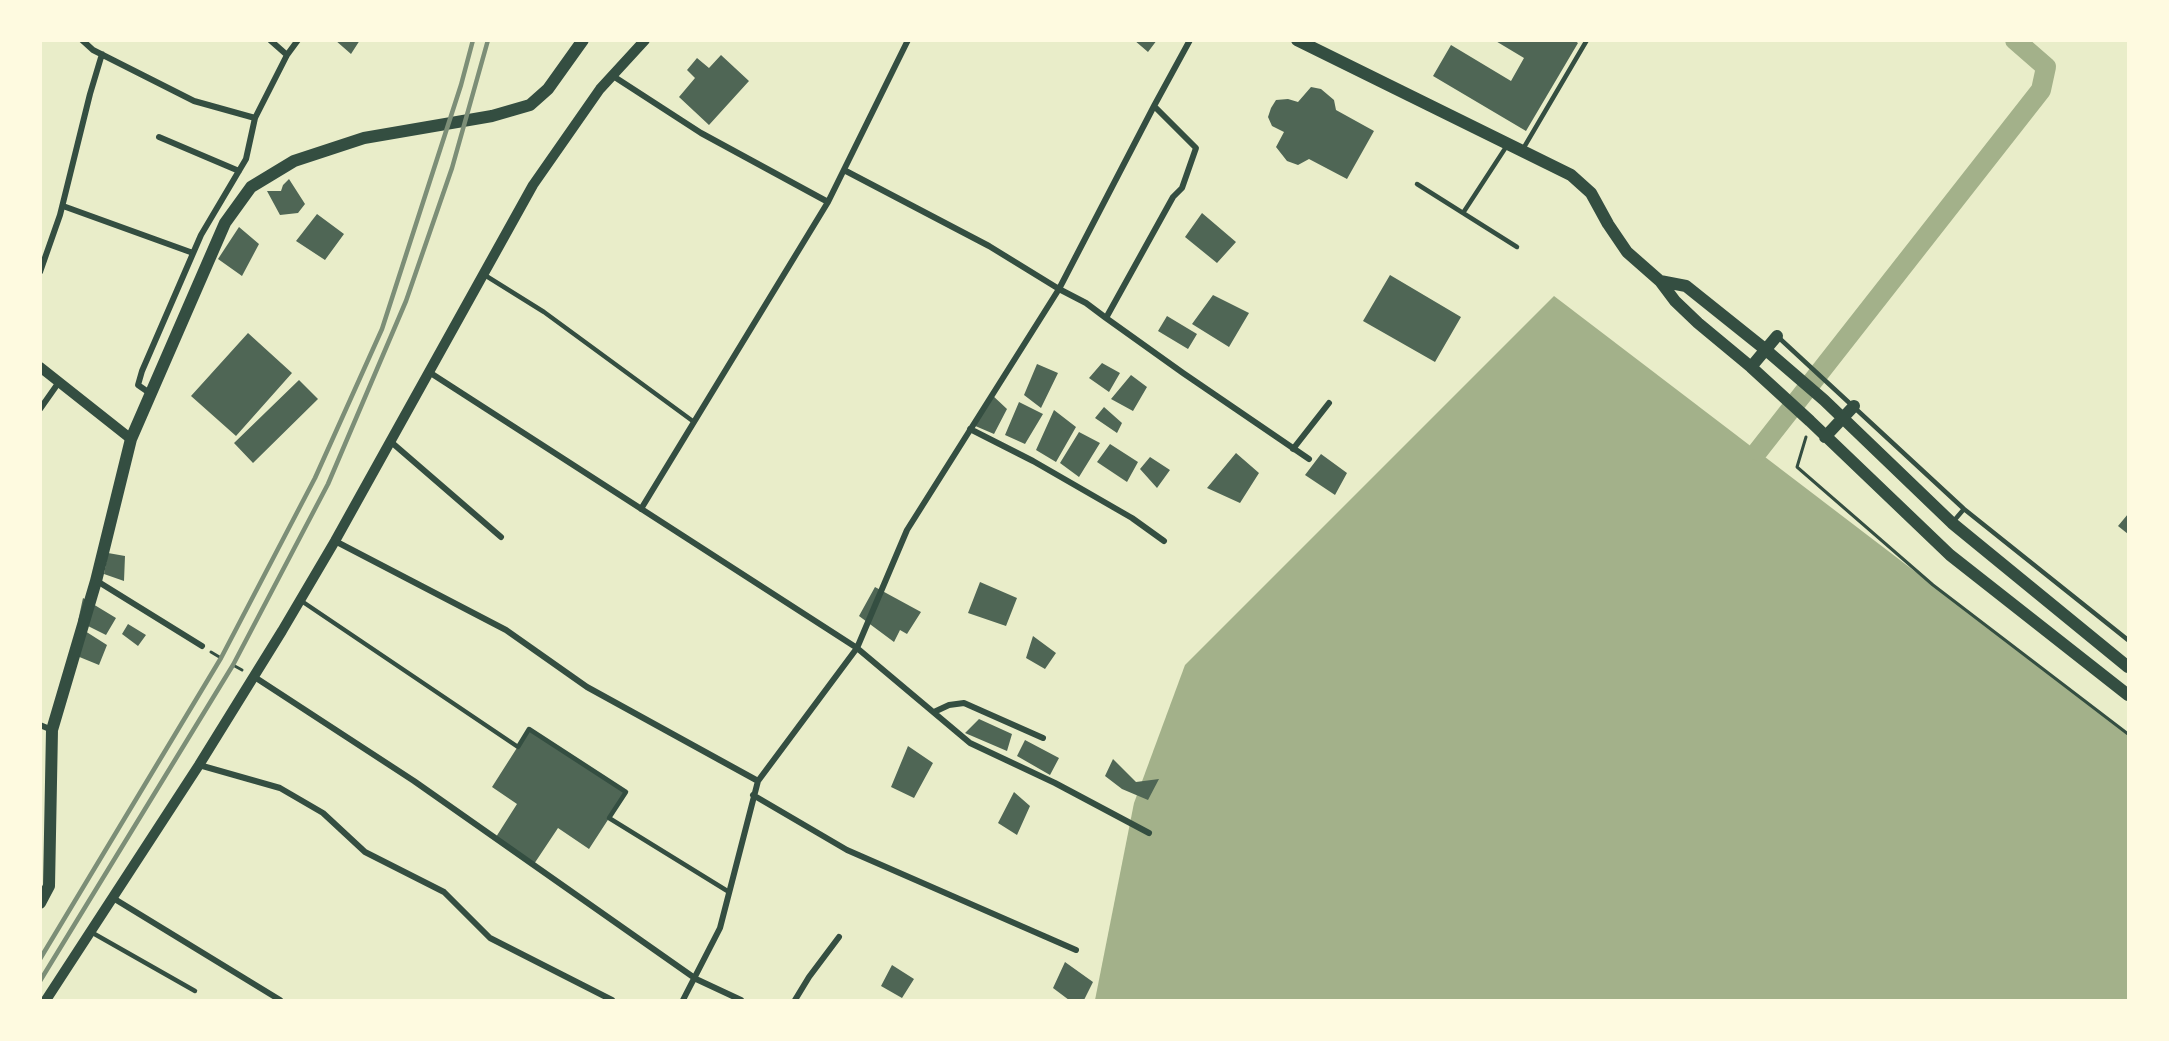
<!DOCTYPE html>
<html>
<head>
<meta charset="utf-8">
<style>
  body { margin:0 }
  #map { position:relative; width:2169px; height:1041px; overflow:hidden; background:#e9edc9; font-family:"Titillium Web",sans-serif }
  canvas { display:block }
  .frame { position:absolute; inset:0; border:42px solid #fefae0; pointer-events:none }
</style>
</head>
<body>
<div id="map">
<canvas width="2169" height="1041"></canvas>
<div class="frame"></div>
</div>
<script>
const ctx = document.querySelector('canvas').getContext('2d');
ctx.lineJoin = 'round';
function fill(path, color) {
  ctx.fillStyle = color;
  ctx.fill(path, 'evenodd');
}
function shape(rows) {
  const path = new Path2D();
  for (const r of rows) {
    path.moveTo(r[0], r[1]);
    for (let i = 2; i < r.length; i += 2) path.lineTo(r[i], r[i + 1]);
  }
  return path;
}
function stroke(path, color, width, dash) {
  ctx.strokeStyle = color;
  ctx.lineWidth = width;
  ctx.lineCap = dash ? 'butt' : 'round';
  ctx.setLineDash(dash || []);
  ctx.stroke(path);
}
const water = shape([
  [1554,296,2128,734,2128,1000,1095,1000,1134,803,1185,665]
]);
const canal = shape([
  [1758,451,2041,90,2046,67,2015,40]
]);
const building = shape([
  [335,40,360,40,351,54],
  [1134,40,1157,40,1148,52],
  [1494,40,1574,40,1578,43,1526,131,1433,76,1451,45,1511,81,1524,58],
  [721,55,749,81,709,125,679,97,695,78,687,70,697,58,709,68],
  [1311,87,1321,89,1334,100,1336,110,1374,131,1347,179,1309,159,1298,165,1287,161,1276,147,1284,132,1272,126,1268,117,1271,108,1276,100,1288,99,1298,102],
  [289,179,305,204,298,213,280,215,267,191,281,191,283,185],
  [1202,213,1236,242,1217,263,1185,237],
  [317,214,344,234,325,260,296,241],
  [239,227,259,244,242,276,218,259],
  [1390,275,1461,317,1435,362,1363,321],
  [1213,295,1249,313,1229,347,1192,324],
  [1167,316,1197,334,1188,349,1158,331],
  [248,333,292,373,236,436,191,396],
  [1102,363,1120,373,1109,392,1089,378],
  [1037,364,1058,373,1041,408,1024,395],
  [1131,375,1147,387,1133,411,1111,399],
  [299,380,318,399,253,463,234,443],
  [991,394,1007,409,994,434,973,425],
  [1019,402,1043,414,1025,444,1005,435],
  [1104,407,1122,423,1117,433,1095,418],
  [1054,410,1076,427,1056,462,1036,450],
  [1079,432,1100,443,1079,477,1060,463],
  [1110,444,1138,462,1127,482,1097,462],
  [1236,453,1259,473,1240,503,1207,488],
  [1321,454,1347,473,1335,495,1305,475],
  [1150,457,1170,470,1157,488,1140,469],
  [2128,514,2128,534,2118,526],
  [108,553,125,556,124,581,104,574],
  [980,582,1017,598,1006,626,968,613],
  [875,587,921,612,907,634,900,630,894,642,859,616],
  [83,598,116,618,106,635,78,621],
  [128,624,146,635,138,646,122,634],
  [85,631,107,645,99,665,77,656],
  [1033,636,1056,653,1045,669,1026,658],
  [979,719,1012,734,1007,751,965,733],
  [529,729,626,792,589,849,558,828,534,864,496,837,517,804,492,787],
  [1025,740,1059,758,1050,775,1017,756],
  [908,746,933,763,914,798,891,787],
  [1113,759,1136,782,1159,779,1148,800,1122,789,1105,776],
  [1014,792,1030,806,1017,835,998,823],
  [1065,962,1093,982,1084,1000,1069,1000,1053,988],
  [892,965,914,979,902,998,881,986]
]);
const path = shape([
  [1806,437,1797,467,1933,585,2128,734],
  [211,652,221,658],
  [233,665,242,670]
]);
const service = shape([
  [1523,149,1587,40],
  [1417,184,1463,213,1508,144],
  [1463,213,1517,247],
  [483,274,544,312,694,422],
  [1777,336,1964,509,2128,640],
  [1952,523,1964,509],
  [300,600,518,747,529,729,626,792,609,818,729,892],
  [91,932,195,991]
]);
const minor = shape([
  [82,40,93,50,194,101,255,118],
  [270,40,287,55],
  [613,76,701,133,828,202],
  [159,137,239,171],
  [844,170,989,246,1059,289,1086,303,1106,318,1173,197,1182,188,1196,148,1154,106],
  [63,206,193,253],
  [40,272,60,215,90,94,102,54],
  [1106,318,1183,373,1309,459],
  [429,372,857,648,970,743,1055,783,1149,833],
  [151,394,138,385,142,371,201,235,246,159,255,118,287,55,298,40],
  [40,409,59,382],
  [970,429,1033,461,1132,518,1164,541],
  [390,441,501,537],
  [1293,449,1329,403],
  [641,509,828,202,908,40],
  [335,541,506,630,587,687,758,781],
  [97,581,202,646],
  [253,676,414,781,696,979,741,1000],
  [934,712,949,705,964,703,1043,738],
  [40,725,52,730],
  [199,765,280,788,323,813,365,852,444,892,490,938,612,1000],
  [753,795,847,850,1076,950],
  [113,898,280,1000],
  [683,1000,720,928,758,781,857,648,907,530,1059,289,1154,106,1190,40],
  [795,1000,809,977,839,937]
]);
const tertiary = shape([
  [40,367,131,439],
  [46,1000,199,765,282,631,335,541,533,185,600,89,645,40]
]);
const secondary = shape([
  [1297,40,1571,175,1591,193,1608,224,1627,252,1660,281,1675,301,1698,323,1751,367,1810,421,1950,555,2128,695],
  [1660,281,1686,286,1766,350,1824,400,1952,523,2128,667],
  [1751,367,1777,336],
  [1825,437,1854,406],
  [40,903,49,886,52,730,96,581,131,439,225,223,251,187,294,161,364,138,492,116,530,105,548,89,583,40]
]);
const rail = shape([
  [40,959,221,658,315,478,382,329,461,85,473,40],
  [40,981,233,665,328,484,406,301,452,168,488,40]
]);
fill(water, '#a3b18a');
stroke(canal, '#a3b18a', 20);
fill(building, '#4f6655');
stroke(path, '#344e41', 3);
stroke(service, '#344e41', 4.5);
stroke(minor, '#344e41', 6);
stroke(tertiary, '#344e41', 10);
stroke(secondary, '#344e41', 12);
stroke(rail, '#7c8e77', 4.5);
</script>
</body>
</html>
